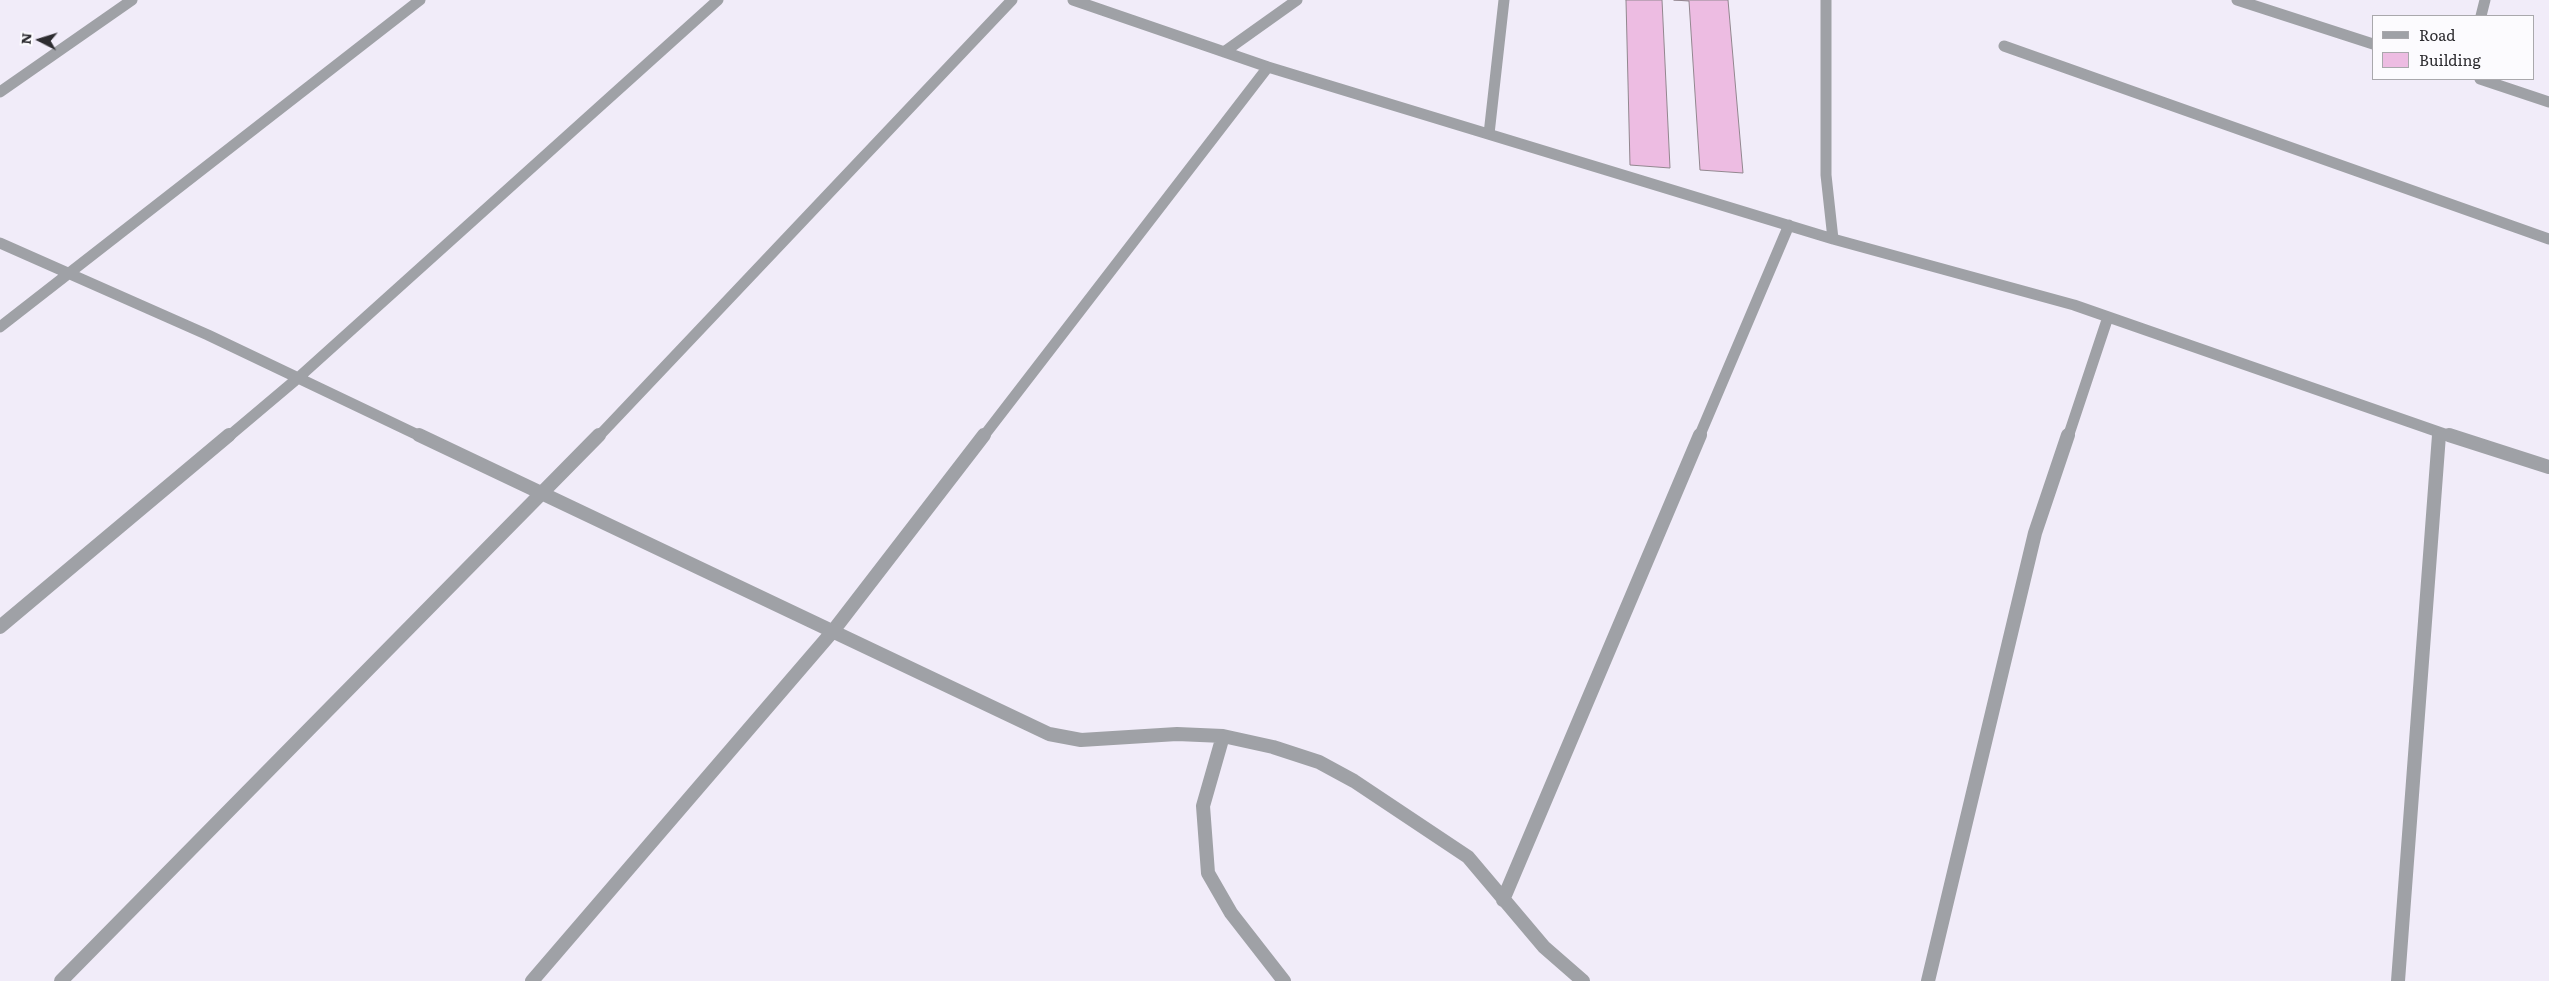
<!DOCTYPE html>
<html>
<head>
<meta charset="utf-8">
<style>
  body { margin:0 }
  #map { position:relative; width:2549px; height:981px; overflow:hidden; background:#f1ecf9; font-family:Literata,serif }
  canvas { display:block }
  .legend { position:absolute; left:2372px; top:15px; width:162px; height:65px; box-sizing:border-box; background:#fcfbfe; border:1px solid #a9a8ac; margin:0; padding:6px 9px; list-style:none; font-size:15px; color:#2d2c30 }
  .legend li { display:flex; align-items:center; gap:10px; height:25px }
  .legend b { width:25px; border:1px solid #a9a8ac }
  .north { position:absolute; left:15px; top:15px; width:50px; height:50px; -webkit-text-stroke:4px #fcfbfe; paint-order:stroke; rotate:275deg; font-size:14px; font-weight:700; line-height:20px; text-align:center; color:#2d2c30 }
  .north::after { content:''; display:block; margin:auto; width:18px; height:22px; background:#2d2c30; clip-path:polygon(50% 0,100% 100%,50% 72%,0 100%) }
</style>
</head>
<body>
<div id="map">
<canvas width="2549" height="981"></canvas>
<ul class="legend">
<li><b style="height:6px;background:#9fa1a6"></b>Road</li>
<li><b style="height:14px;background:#edbce2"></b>Building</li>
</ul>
<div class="north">N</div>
</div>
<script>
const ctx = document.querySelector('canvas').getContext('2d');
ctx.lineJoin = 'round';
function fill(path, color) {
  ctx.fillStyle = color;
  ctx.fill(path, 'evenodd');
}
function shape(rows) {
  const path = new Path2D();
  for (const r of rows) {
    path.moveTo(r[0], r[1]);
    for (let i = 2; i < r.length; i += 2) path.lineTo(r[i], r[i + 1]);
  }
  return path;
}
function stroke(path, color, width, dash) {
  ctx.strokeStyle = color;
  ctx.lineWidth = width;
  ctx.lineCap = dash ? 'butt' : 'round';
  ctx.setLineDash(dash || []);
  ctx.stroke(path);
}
const building = shape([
  [1626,0,1662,0,1670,168,1630,165,1626,0],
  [1674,0,1728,0,1743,173,1700,170,1689,1,1674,0]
]);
const streetFar1 = shape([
  [1073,0,1268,67,1833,239,2074,305,2453,437],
  [1826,0,1826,175,1833,239],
  [2237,0,2373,44],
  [2481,16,2485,0],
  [2004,46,2549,239],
  [1224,52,1297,0],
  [2480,79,2549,102],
  [0,92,132,0],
  [1489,134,1504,0],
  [0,243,208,335,422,437],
  [0,327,420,0],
  [228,437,298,378,718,0],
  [598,437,1012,0],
  [983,437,1268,67],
  [1699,437,1789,225],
  [2068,437,2108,317],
  [2439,437,2439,432]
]);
const street = shape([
  [419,435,1049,734,1081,740,1177,734,1223,736,1273,747,1319,762,1354,781,1468,857,1544,947,1583,981],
  [2449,435,2549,467],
  [0,627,229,435],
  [1223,736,1203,806,1208,873,1231,913,1284,981],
  [1503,900,1700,435],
  [61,981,599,435],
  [532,981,833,631,984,435],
  [1928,981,2035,533,2068,435],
  [2398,981,2439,435]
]);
fill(building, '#edbce2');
stroke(building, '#92878f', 1);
stroke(streetFar1, '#9fa1a6', 11);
stroke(street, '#9fa1a6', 14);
</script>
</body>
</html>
